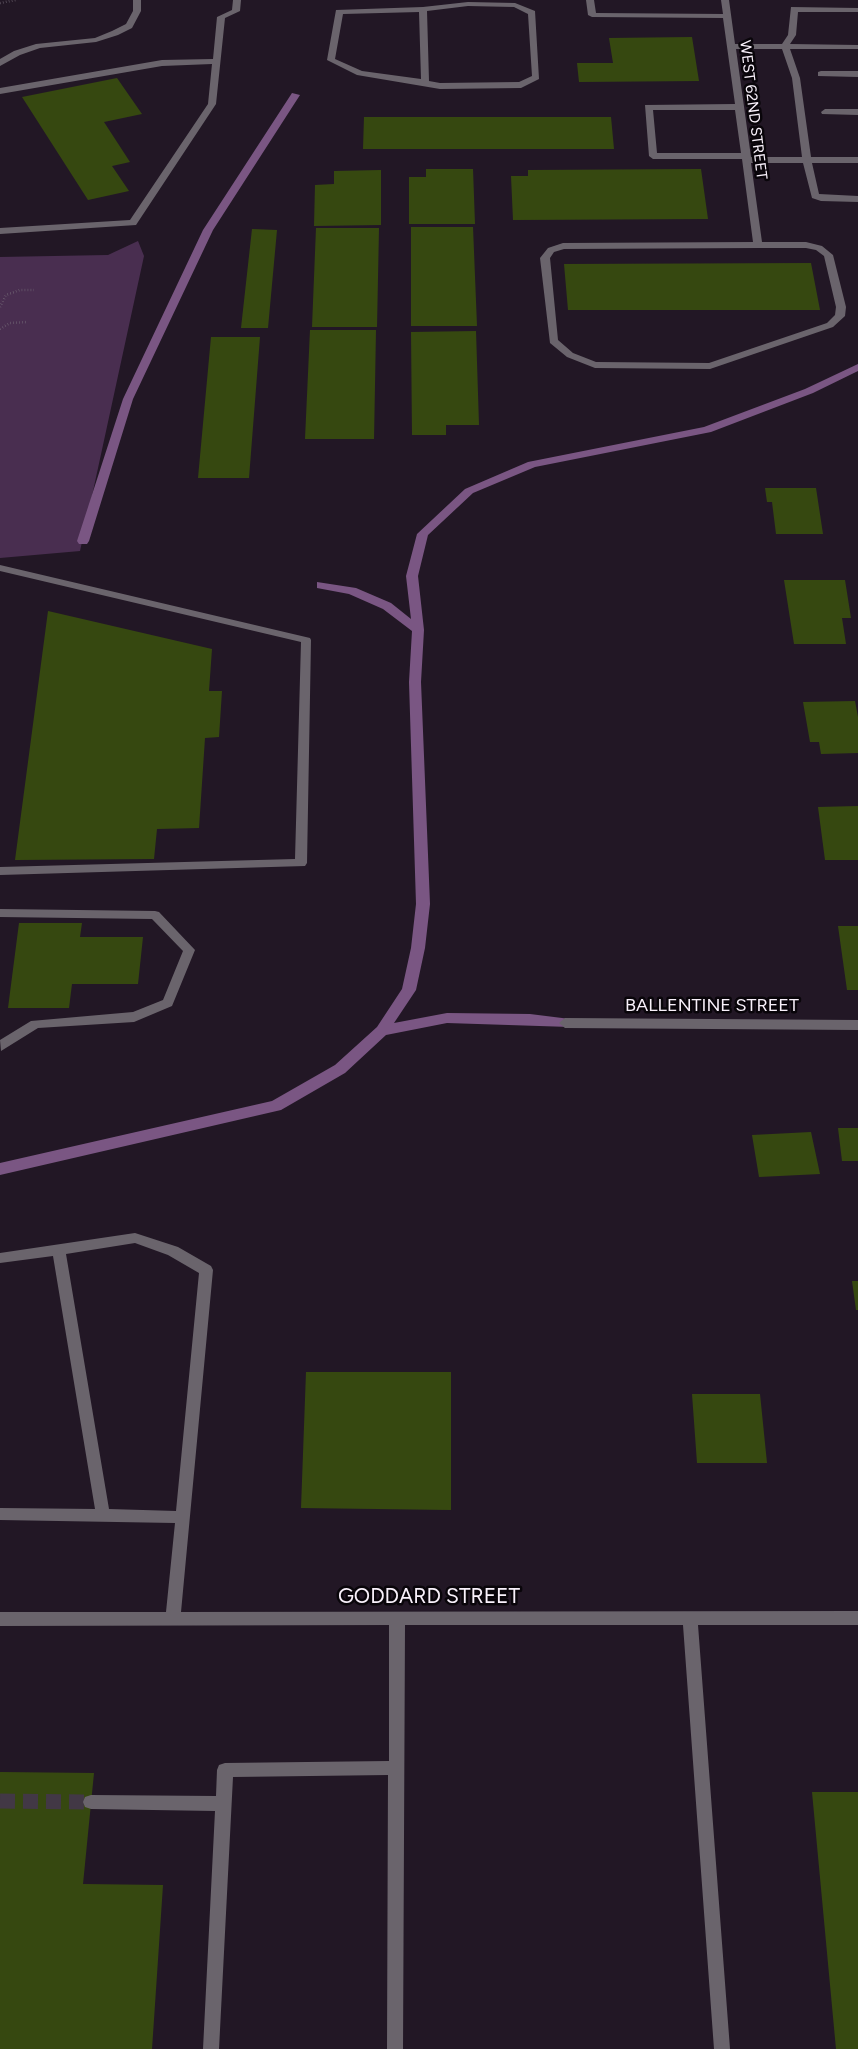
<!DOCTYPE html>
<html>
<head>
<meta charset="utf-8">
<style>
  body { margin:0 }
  canvas { display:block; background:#221725 }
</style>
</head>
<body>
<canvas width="858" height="2049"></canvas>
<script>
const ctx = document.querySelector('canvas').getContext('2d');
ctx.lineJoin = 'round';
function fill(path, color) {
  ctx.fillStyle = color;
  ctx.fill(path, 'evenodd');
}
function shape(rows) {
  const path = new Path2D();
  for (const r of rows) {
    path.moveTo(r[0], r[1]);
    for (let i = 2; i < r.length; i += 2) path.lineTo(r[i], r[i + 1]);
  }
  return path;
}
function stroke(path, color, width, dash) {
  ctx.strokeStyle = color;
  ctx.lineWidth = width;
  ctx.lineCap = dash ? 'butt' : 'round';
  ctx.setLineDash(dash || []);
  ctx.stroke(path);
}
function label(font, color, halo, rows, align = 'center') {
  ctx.font = font + ' Figtree,sans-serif';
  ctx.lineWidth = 5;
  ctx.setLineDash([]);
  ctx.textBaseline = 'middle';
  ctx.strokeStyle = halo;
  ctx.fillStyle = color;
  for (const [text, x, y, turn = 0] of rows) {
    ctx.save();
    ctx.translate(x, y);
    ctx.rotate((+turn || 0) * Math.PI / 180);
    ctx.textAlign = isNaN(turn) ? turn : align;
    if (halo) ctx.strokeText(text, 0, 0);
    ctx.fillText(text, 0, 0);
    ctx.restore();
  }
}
const green = shape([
  [138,241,144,256,80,551,0,558,0,257,108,255]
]);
const stream = shape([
  [292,93,300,95,213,230,133,399,89,541,87,544,79,544,77,541,123,399,203,230,292,93],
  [858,364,858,371,813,393,711,432,535,467,473,493,428,535,418,576,424,630,421,682,430,904,425,948,416,990,394,1023,447,1013,530,1014,570,1019,572,1023,570,1027,447,1023,386,1035,345,1073,281,1110,0,1175,0,1163,272,1101,335,1065,377,1027,402,989,411,948,416,904,409,682,412,631,383,609,349,594,317,588,317,582,356,588,391,603,411,619,406,576,417,534,465,489,528,462,704,427,805,389,858,364]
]);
const building = shape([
  [692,37,699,81,579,82,577,63,613,63,609,38],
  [117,78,142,114,104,122,130,162,112,166,129,191,88,200,22,97],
  [364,117,611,117,614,149,363,149],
  [426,169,473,169,475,224,409,224,409,177,426,177],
  [701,169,708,219,513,220,511,176,528,176,528,170],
  [381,170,381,225,314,226,315,185,334,184,334,171],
  [411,227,473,227,477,326,411,326],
  [316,228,379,228,377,327,312,327],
  [252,229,277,230,268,328,241,328],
  [811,263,820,310,568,310,564,264],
  [310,330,376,330,374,439,305,439],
  [476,331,479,425,446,425,446,435,412,435,411,332],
  [211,337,260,337,249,478,198,478],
  [765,488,816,488,823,534,776,534,772,502,767,502],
  [784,580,845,580,851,618,842,618,846,644,794,644],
  [48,611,212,649,209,691,222,691,219,737,205,738,199,828,157,829,154,859,15,860],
  [855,701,858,717,858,753,821,754,819,742,810,742,803,702],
  [858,806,858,860,825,860,818,807],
  [19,923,82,923,80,937,143,937,138,984,72,984,69,1008,8,1008],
  [838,926,858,926,858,990,847,990],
  [838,1128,858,1128,858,1161,842,1161],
  [811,1132,820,1174,759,1177,752,1135],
  [852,1281,858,1281,858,1310,856,1310],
  [306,1372,451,1372,451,1510,301,1508],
  [692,1394,760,1394,767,1463,697,1463],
  [0,1772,94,1773,83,1884,163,1885,152,2049,0,2049],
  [812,1792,858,1792,858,2049,836,2049]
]);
const minorTunnel = shape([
  [0,1801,91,1802]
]);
const path = shape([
  [0,3,16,0],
  [0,307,6,295,20,290,34,290],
  [0,329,10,323,28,322]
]);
const minor = shape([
  [133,0,141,0,141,11,132,28,118,35,96,42,40,48,20,55,0,66,0,59,14,51,36,44,95,38,112,31,126,24,133,11,133,0],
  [233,0,241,0,240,11,225,18,216,104,136,225,0,234,0,228,130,220,208,104,212,64,162,66,0,94,0,88,162,60,213,59,217,17,232,10,233,0],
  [586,0,594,0,596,13,723,14,721,0,729,0,735,44,782,44,788,35,791,7,858,8,858,12,798,12,796,35,790,44,858,45,858,49,790,49,800,78,811,157,858,157,858,163,812,163,819,194,858,196,858,202,821,201,812,198,803,163,751,163,762,242,806,242,822,246,833,255,846,307,845,316,833,327,710,369,595,368,567,357,550,343,540,258,548,248,563,243,753,242,742,159,653,159,649,156,645,105,735,104,723,18,592,17,588,15,586,0],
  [736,49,782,49,792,78,802,157,751,157,736,49],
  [653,110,735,110,741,153,657,153,653,110],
  [758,248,806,248,816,250,824,256,836,307,835,315,827,323,709,363,596,362,573,353,558,340,550,258,554,252,564,249,758,248],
  [468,2,515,3,535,11,539,79,521,88,440,89,357,75,327,60,336,10,423,7,468,2],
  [468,6,514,7,528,14,532,76,519,82,440,83,429,81,427,11,468,6],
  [419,12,421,79,362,71,335,59,343,14,419,12],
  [821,71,858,71,858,77,818,76,818,72,821,71],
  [825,109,858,109,858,115,822,114,821,112,825,109],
  [0,565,310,638,311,640,307,863,305,866,0,875,0,867,295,859,301,642,0,571,0,565],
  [0,909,155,911,159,912,195,950,172,1006,134,1022,38,1028,1,1051,0,1040,31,1021,133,1012,163,1000,183,951,152,919,0,917,0,909],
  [565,1018,858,1020,858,1030,565,1028,559,1023,565,1018],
  [135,1233,178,1247,211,1266,213,1270,181,1612,858,1611,858,1625,698,1625,730,2049,714,2049,683,1625,405,1625,403,2049,387,2049,388,1775,233,1777,219,2049,203,2049,215,1811,91,1809,85,1807,83,1802,85,1797,91,1795,216,1796,217,1770,219,1765,225,1763,389,1761,389,1625,0,1626,0,1612,166,1612,175,1523,0,1520,0,1508,95,1509,53,1256,0,1263,0,1253,135,1233],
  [135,1243,168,1255,199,1273,176,1511,109,1509,66,1254,135,1243]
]);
const farStreetnames = [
  ["WEST 62ND STREET",753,110,83]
];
const streetNames = [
  ["BALLENTINE STREET",712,1006]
];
const nearStreetnames = [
  ["GODDARD STREET",429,1597]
];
fill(green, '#492e50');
fill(stream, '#7a5683');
fill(building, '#364810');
stroke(minorTunnel, '#423845', 15, [15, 8]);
stroke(path, '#766d79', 2.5, [0.5, 2.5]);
fill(minor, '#6a646c');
label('15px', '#f9f1fb', '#09050a', farStreetnames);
label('18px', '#f9f1fb', '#09050a', streetNames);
label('21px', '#f9f1fb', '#09050a', nearStreetnames);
</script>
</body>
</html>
